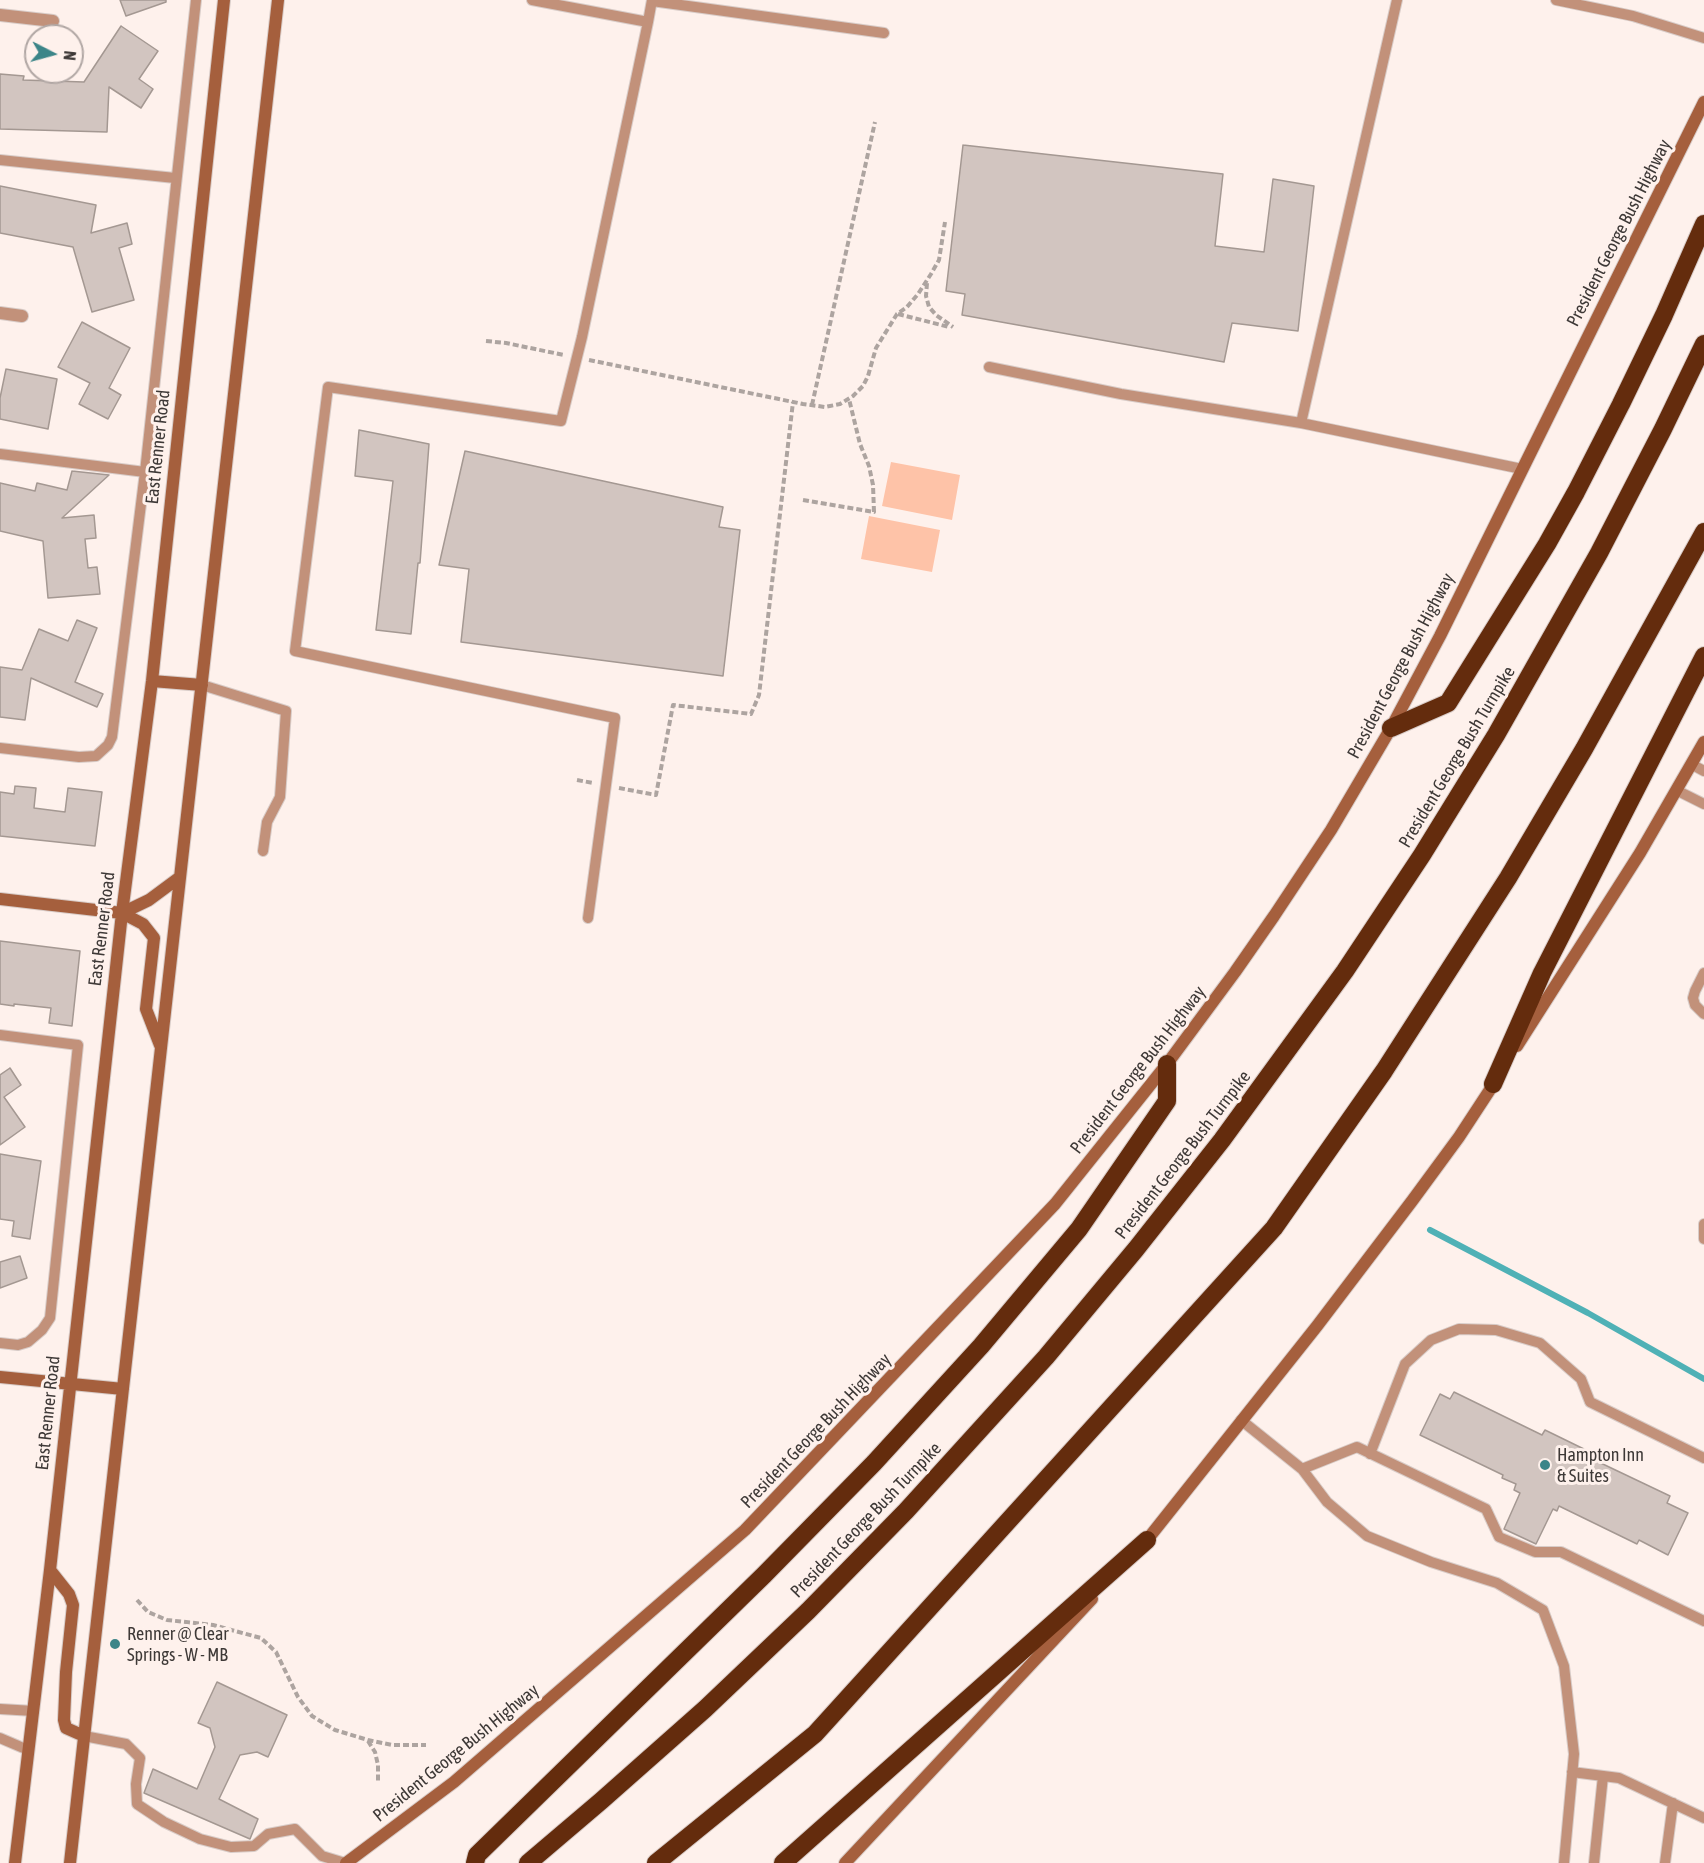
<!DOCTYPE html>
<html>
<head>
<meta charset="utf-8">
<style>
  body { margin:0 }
  #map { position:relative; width:1704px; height:1863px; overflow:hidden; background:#fef1ec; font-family:"Asap Condensed",sans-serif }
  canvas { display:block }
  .north { position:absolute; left:24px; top:24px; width:60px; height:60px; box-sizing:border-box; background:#fef1ec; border:2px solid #b1a7a4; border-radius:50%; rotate:96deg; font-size:16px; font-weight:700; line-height:24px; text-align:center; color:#3e3937 }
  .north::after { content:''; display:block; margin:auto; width:21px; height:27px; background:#3c8588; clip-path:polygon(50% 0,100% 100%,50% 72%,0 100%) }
</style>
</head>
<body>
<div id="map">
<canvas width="1704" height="1863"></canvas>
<div class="north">N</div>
</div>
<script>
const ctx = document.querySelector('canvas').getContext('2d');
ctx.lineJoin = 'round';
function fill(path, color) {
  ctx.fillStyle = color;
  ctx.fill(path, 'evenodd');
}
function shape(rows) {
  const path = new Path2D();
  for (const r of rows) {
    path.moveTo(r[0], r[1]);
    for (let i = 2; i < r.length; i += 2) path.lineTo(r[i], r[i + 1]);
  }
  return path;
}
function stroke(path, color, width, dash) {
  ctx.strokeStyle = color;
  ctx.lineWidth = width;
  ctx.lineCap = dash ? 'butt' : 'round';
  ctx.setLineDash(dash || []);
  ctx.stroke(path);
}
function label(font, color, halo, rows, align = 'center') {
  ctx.font = font + ' "Asap Condensed",sans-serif';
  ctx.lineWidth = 6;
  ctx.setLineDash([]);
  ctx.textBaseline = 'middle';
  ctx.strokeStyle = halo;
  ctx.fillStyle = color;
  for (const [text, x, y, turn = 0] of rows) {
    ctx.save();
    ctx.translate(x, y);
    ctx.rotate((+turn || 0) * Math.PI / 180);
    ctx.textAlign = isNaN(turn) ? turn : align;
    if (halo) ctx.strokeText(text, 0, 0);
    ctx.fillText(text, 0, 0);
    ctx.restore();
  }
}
const green = shape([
  [891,462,960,475,952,520,882,506],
  [869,516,940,530,932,572,861,559]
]);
const stream = shape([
  [1430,1230,1588,1313,1704,1379]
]);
const building = shape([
  [120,0,166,0,166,2,126,16,120,0],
  [121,26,158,51,139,79,153,89,141,108,109,87,107,132,0,129,0,74,24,76,23,80,84,82,121,26],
  [963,145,1223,174,1215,246,1264,252,1273,179,1314,186,1298,331,1232,323,1224,362,962,315,965,294,946,291,963,145],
  [0,186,96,205,91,233,127,223,132,244,119,248,134,300,92,312,73,247,0,233,0,186],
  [82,322,130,348,109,388,121,395,108,419,79,404,90,383,58,367,82,322],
  [6,369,57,379,48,429,0,419,0,398,6,369],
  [359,430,429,444,420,563,418,563,411,634,376,630,393,481,355,476,359,430],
  [465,451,723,507,719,527,740,530,723,676,461,642,469,569,439,565,465,451],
  [72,471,109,475,62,518,94,515,96,538,85,539,88,568,97,567,100,594,48,598,43,541,0,531,0,483,35,491,37,483,67,490,72,471],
  [77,620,97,628,75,682,103,694,97,707,31,678,25,720,0,717,0,667,22,670,39,629,68,641,77,620],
  [15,786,36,788,34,808,65,812,68,788,102,792,95,846,0,836,0,792,14,794,15,786],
  [0,941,80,951,72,1026,49,1023,51,1008,14,1004,14,1006,0,1004,0,941],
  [10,1068,21,1085,4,1097,25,1127,0,1145,0,1075,10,1068],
  [0,1154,41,1161,30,1239,12,1236,14,1221,0,1219,0,1154],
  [20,1256,27,1278,0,1288,0,1262,20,1256],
  [1454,1392,1542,1435,1545,1430,1588,1451,1586,1456,1670,1496,1667,1503,1688,1513,1668,1555,1639,1540,1637,1544,1559,1506,1557,1511,1553,1509,1536,1544,1504,1529,1520,1493,1514,1490,1516,1484,1502,1478,1503,1475,1420,1435,1440,1394,1450,1399,1454,1392],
  [217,1682,287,1715,268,1757,257,1752,240,1755,219,1799,258,1819,250,1839,144,1793,153,1769,197,1789,215,1747,210,1728,198,1723,217,1682]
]);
const path = shape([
  [927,283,926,296,929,307,936,315,953,327],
  [898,314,949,327],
  [486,341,506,343,564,355],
  [589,360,803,404,825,407,840,404,853,396,863,386,868,376,876,348,897,314,907,307,918,294,931,274,939,260,945,222],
  [812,405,875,122],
  [803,500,874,512,873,485,869,466,860,444,849,399],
  [577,780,593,783],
  [619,788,656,795,673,705,751,714,759,695,793,402],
  [137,1600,148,1612,167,1620,213,1625,261,1638,276,1652,298,1697,312,1716,335,1730,368,1740,392,1745,426,1745],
  [368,1741,375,1752,378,1765,378,1782]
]);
const lane = shape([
  [532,0,648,22,652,0],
  [1397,0,1301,423,1522,469],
  [1556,0,1633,16,1704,38],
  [652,1,884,33],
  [0,160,175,178],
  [989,367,1121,394,1301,423],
  [0,454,145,472],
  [202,685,286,711,280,797,267,822,263,851],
  [0,748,79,757,96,756,108,745,112,737,145,472,196,0],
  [1691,764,1704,771],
  [1676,790,1704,804],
  [588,918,615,718,295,651,328,387,561,421,582,337,648,22],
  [1704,973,1695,991,1693,998,1695,1005,1704,1014],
  [0,1035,78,1045,50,1318,42,1330,28,1342,18,1345,0,1343],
  [1704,1224,1704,1239],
  [1241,1420,1302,1469,1357,1447,1486,1509,1499,1537,1535,1552,1561,1552,1704,1621],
  [1370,1454,1405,1364,1431,1340,1459,1329,1496,1330,1540,1343,1581,1379,1590,1402,1704,1458],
  [1302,1469,1327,1502,1367,1536,1431,1562,1497,1583,1543,1610,1564,1666,1574,1754,1564,1863],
  [0,1709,34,1711],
  [84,1736,126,1744,140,1758,136,1784,137,1804,164,1822,200,1839,231,1847,254,1846,268,1834,295,1829,322,1856,345,1863],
  [0,1738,28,1750],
  [1572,1772,1619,1778,1704,1818],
  [1594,1863,1603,1776],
  [1665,1863,1673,1803]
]);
const street = shape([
  [0,15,53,21],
  [0,313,22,316]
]);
const secondary = shape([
  [152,681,202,685],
  [0,899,122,913,143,924,154,938,146,1009,160,1045],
  [122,913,149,900,180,877],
  [1517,1046,1640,853,1704,742],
  [0,1377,123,1389],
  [1143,1545,1317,1326,1412,1201,1459,1137,1497,1079],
  [50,1570,69,1594,73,1605,66,1672,64,1720,66,1728,84,1736],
  [15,1863,50,1570,122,913,152,681,224,0],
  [70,1863,278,0],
  [346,1863,454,1782,745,1530,1055,1204,1167,1064,1235,972,1274,916,1331,830,1391,728,1440,636,1704,102],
  [845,1863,1092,1599]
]);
const highway = shape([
  [1391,728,1448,703,1547,544,1576,492,1621,404,1664,315,1704,224],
  [1493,1084,1542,973,1704,656],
  [475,1863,477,1855,764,1575,874,1463,981,1346,1079,1229,1167,1101,1167,1064],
  [528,1863,601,1801,705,1709,808,1611,906,1511,1046,1357,1136,1249,1222,1140,1345,971,1422,855,1496,735,1599,553,1663,429,1704,344],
  [656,1863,815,1734,1274,1228,1384,1071,1508,878,1584,749,1704,532],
  [783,1863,1147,1540]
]);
const markers = [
  [1545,1465,6,"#3c8588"],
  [115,1644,6,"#3c8588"]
];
const streetNames = [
  ["President George Bush Highway",1619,233,-63],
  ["East Renner Road",158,447,-84],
  ["President George Bush Highway",1401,666,-62],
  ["President George Bush Turnpike",1457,757,-59],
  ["East Renner Road",102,929,-83],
  ["President George Bush Highway",1138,1070,-52],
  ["President George Bush Turnpike",1183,1155,-52],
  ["East Renner Road",48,1413,-84],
  ["President George Bush Highway",816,1431,-46],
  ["President George Bush Turnpike",866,1520,-46],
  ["President George Bush Highway",456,1753,-39]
];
const poiNames = [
  ["Hampton Inn",1557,1455],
  ["& Suites",1557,1476],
  ["Renner @ Clear",127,1634],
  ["Springs - W - MB",127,1655]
];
fill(green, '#fec3a8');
stroke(stream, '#4fb1b6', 6);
fill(building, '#d2c5c0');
stroke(building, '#a49892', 1.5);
stroke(lane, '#d8ccc8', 12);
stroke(street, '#d8ccc8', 14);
stroke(secondary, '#d8ccc8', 14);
stroke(highway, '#d8ccc8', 20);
stroke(path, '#ada4a0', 4, [6, 3]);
stroke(lane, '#c2917a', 10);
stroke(street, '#c2917a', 12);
stroke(secondary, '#a55f3d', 12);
stroke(highway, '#642c0d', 18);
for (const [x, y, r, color] of markers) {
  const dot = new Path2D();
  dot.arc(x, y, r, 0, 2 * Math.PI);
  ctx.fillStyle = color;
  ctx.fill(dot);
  stroke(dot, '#fef1ec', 2);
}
label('18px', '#3e3937', '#fef1ec', streetNames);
label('18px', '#3e3937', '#fef1ec', poiNames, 'left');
</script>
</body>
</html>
